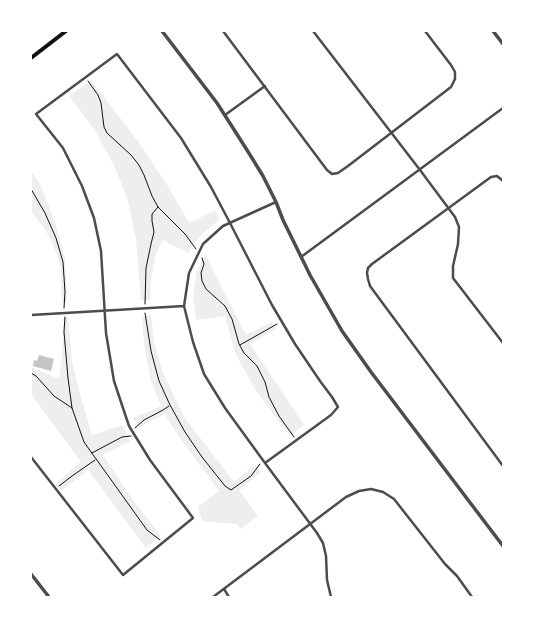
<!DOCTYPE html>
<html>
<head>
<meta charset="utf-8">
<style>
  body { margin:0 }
  #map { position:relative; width:534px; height:628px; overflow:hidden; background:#fff; font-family:"Archivo Narrow",sans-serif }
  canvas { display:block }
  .frame { position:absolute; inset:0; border:32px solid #fff; pointer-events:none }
</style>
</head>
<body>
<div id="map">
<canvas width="534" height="628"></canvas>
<div class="frame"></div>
</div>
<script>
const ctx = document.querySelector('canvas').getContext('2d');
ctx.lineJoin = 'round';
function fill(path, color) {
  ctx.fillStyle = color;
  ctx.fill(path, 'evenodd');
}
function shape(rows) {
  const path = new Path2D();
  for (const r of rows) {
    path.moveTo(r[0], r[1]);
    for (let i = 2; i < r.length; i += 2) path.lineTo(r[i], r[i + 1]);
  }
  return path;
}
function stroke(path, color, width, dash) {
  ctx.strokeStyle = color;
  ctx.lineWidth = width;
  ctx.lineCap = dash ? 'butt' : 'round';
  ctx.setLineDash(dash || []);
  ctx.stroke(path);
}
const green = shape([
  [91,80,140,144,169,188,189,223,215,210,220,219,201,235,188,253,163,240,155,256,151,280,150,300,141,300,136,239,128,201,114,165,94,129,69,96],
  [31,171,40,184,56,225,65,259,67,303,62,303,61,268,55,249,46,231,31,211],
  [206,254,210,264,246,335,272,322,276,329,250,344,304,425,290,436,256,391,236,355,225,316,196,320,193,296,197,271],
  [151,315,154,342,163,373,184,417,234,482,255,465,261,472,239,490,258,516,241,529,237,524,202,521,198,507,219,491,179,437,165,414,139,427,133,418,161,406,150,378,144,343,142,317],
  [68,317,72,362,80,394,92,435,123,425,130,441,103,455,130,496,161,536,146,548,88,470,61,491,55,484,81,462,31,394,31,367,59,379,62,355,64,318]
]);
const building = shape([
  [39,355,54,359,51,371,33,366,34,360,37,361]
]);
const path = shape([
  [88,81,98,95,101,103,104,127,107,133,131,155,139,165,144,175,152,196,158,207,185,234,196,249],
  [31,189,45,213,56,238,63,262,65,292,64,308],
  [202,258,204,264,201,273,202,281,206,289,225,306,232,319,239,344,244,353,257,366,265,382,269,397,279,416,294,437],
  [145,304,146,268,151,244,154,232,152,221,152,214,158,207],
  [145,313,151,351,159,381,170,405,185,432,202,457,225,486,231,490,251,476,260,464],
  [65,317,64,332,68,378,72,408],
  [240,345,277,324],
  [31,373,36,376,54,396,72,408,84,442,147,530,160,540],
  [135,428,144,420,163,410,169,406],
  [92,453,122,437,131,436],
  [59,486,72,476,95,460]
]);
const minor = shape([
  [223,31,327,170,332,174,338,173,348,166,451,87,455,79,455,72,451,65,425,31],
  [313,31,420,170,455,217,459,227,458,244,453,266,453,278,503,343],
  [225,115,265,86],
  [503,181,497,176,491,177,372,264,368,268,367,273,368,279,370,286,503,466],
  [276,202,223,226,203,244,189,273,184,306,193,342,204,374,225,408,265,463,317,533,323,543,326,556,327,580,331,597],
  [301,257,503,108],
  [31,315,184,306],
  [31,457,123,575,193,518,150,460,129,426,114,381,106,333,101,251,94,218,82,186,63,148,36,114,117,54,181,138,211,187,230,223,272,305,295,344,320,381,332,397,338,407,331,415,265,463],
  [224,589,229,597],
  [213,597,346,497,359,491,371,489,383,492,394,499,445,564,457,576,472,597]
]);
const tertiary = shape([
  [162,31,217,103,247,150,263,176,276,202,283,220,310,275,342,331,371,372,503,546],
  [493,31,503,44],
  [31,574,49,597]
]);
const secondary = shape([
  [31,58,66,31]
]);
fill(green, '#eee');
fill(building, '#c4c4c4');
stroke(path, '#111', 1);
stroke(minor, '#4c4c4c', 2.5);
stroke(tertiary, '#4c4c4c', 3.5);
stroke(secondary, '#111', 4);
</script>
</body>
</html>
